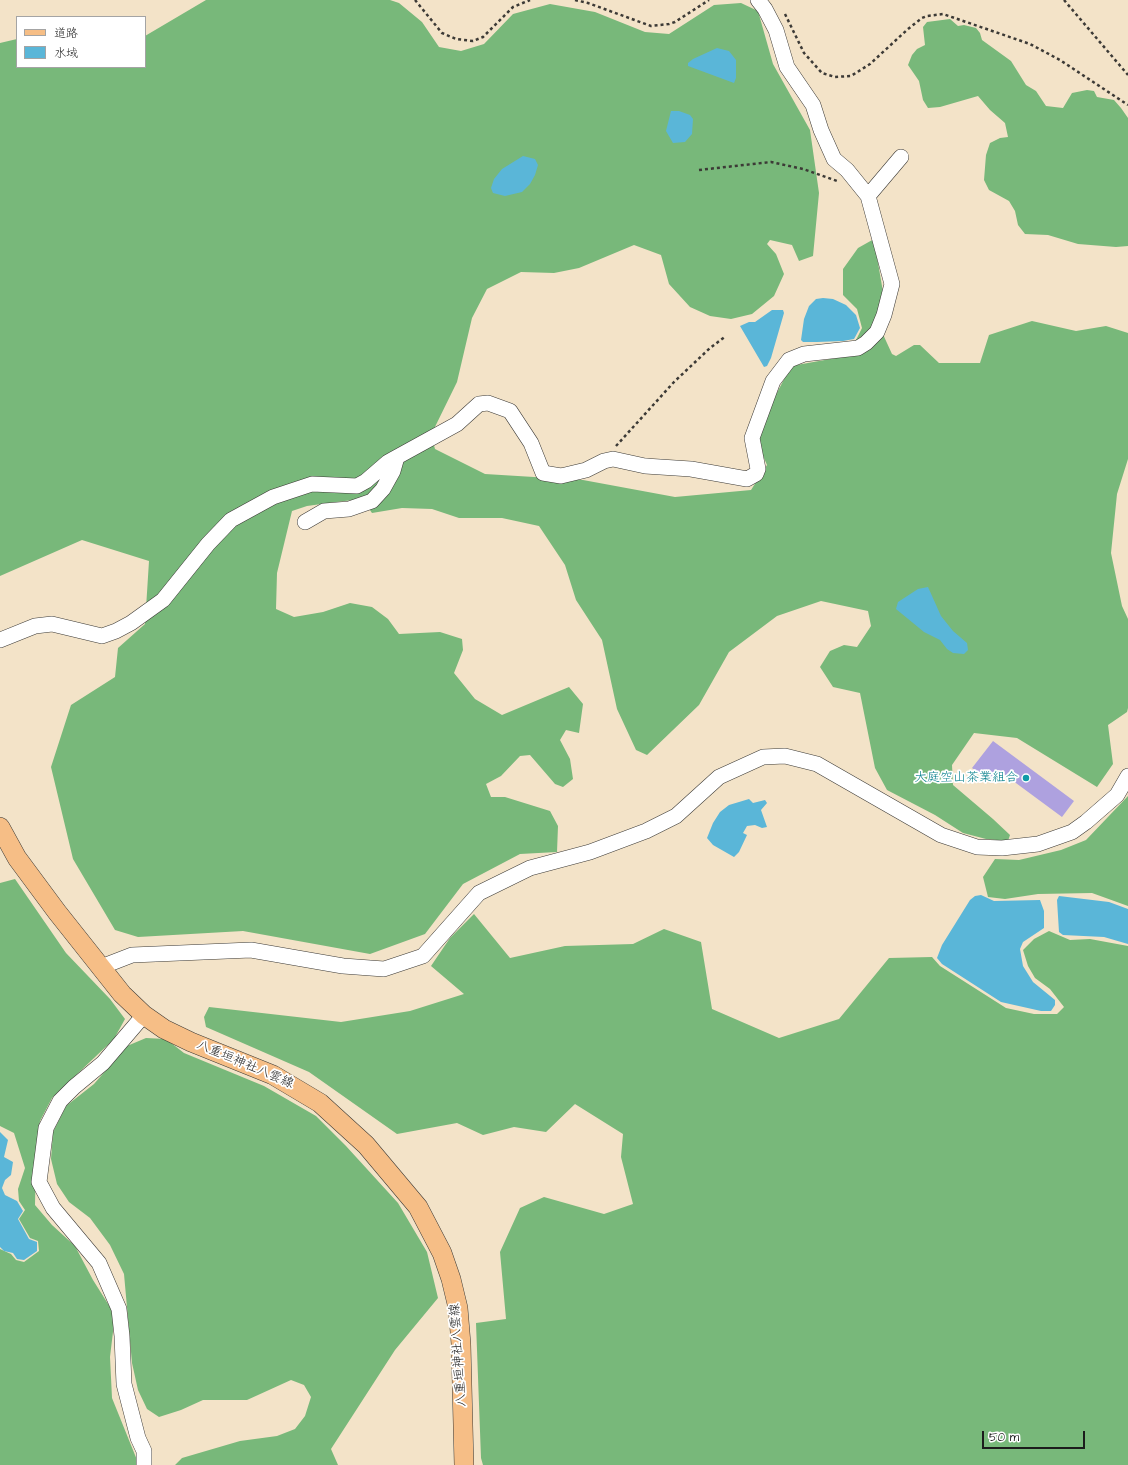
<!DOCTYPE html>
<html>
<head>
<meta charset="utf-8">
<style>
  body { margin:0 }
  #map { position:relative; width:1128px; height:1465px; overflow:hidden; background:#f3e3c8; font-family:"Architects Daughter","Klee One",sans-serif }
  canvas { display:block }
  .legend { position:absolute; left:16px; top:16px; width:130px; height:52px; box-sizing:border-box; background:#fff; border:1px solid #a4a4a4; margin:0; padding:5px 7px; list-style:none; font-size:12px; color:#1c1c1c }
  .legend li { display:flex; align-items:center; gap:8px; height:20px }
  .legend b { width:20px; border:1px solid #a4a4a4 }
  .scale { position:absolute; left:982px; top:1431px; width:103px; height:18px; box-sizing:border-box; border:2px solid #1c1c1c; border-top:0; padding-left:5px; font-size:12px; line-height:14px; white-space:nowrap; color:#1c1c1c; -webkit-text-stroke:3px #fff; paint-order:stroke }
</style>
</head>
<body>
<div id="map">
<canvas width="1128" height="1465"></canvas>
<ul class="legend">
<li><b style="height:5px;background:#f6be86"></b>道路</li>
<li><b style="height:11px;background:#5ab6d8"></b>水域</li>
</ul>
<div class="scale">50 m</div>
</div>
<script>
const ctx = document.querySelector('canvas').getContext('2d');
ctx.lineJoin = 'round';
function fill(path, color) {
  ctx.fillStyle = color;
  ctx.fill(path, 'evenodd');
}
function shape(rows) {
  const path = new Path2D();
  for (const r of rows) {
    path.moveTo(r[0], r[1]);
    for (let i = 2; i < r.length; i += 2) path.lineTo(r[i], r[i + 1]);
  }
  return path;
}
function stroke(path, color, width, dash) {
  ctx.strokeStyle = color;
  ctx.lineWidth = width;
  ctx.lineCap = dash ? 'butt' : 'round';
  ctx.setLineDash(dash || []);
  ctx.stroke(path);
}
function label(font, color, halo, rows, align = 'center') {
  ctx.font = font + ' "Architects Daughter","Klee One",sans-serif';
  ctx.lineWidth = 3.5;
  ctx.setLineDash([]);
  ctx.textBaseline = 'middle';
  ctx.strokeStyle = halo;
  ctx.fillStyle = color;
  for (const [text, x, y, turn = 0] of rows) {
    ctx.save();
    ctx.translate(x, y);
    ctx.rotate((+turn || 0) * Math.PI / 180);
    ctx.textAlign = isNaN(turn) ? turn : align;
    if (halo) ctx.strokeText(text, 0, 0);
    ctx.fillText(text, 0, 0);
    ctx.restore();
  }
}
const forest = shape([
  [206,0,390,0,399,3,422,22,439,47,461,51,484,44,513,14,550,4,595,12,645,32,669,34,714,5,741,3,758,11,773,64,810,130,819,193,813,256,799,261,792,245,770,240,767,244,776,254,784,274,774,296,752,314,731,319,710,316,690,307,669,284,661,255,634,245,579,268,554,273,521,272,487,289,472,318,457,382,431,435,435,449,485,474,583,480,675,497,751,490,767,465,757,442,770,406,791,366,836,358,856,340,862,328,857,309,843,295,843,269,858,248,874,239,884,298,881,330,892,354,896,356,914,345,920,345,939,363,980,363,989,335,1032,321,1076,331,1106,326,1128,333,1128,459,1117,494,1111,553,1122,606,1128,619,1128,708,1127,712,1108,725,1113,764,1097,787,1017,738,974,733,952,765,953,785,993,819,1010,835,1008,841,986,839,963,833,935,815,887,790,875,768,860,693,833,687,820,667,830,651,844,645,857,647,871,626,868,611,821,601,777,616,729,652,699,705,647,755,636,750,617,709,602,640,576,600,565,565,539,526,502,518,459,518,432,509,402,508,372,513,362,499,336,502,307,506,292,511,277,573,276,609,294,617,323,612,350,603,372,607,388,619,399,634,440,632,462,639,463,650,454,673,475,699,502,715,569,687,583,704,579,733,566,730,560,740,570,759,573,779,563,787,555,784,530,755,520,756,501,776,486,784,491,797,505,797,550,811,558,826,557,852,520,854,463,884,425,934,370,954,243,931,138,937,115,930,73,859,51,767,71,705,115,677,118,648,145,624,149,561,82,540,0,576,0,43,17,39,17,67,145,67,145,36],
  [950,19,958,26,964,25,976,28,980,33,982,40,1011,61,1026,85,1036,91,1046,106,1063,108,1072,93,1087,90,1094,91,1097,97,1114,100,1121,108,1128,118,1128,246,1116,247,1078,244,1048,235,1025,234,1018,225,1015,211,1009,201,989,190,984,180,986,155,990,143,1000,138,1008,137,1005,123,990,110,978,96,940,107,928,108,923,100,919,81,908,65,912,55,917,49,925,45,923,27,927,22],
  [1128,796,1128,906,1092,893,1038,894,1005,899,988,897,983,877,995,859,1019,860,1061,850,1086,840],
  [15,879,66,953,110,999,125,1019,114,1039,52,1098,40,1121,36,1153,35,1205,52,1225,75,1246,93,1280,115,1315,110,1357,112,1398,137,1460,137,1465,0,1465,0,1249,11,1254,16,1260,24,1262,39,1251,38,1241,30,1238,19,1219,25,1210,19,1201,18,1189,25,1168,14,1133,0,1126,0,883],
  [474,914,510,958,565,946,633,944,664,929,701,942,712,1009,779,1038,839,1019,889,958,932,957,940,966,1006,1008,1034,1014,1057,1014,1064,1007,1050,989,1035,978,1028,966,1023,950,1034,939,1049,931,1070,940,1090,939,1128,946,1128,1465,483,1465,481,1458,476,1323,506,1319,500,1252,520,1208,544,1197,604,1214,633,1204,621,1157,623,1134,575,1104,546,1132,514,1127,483,1135,457,1123,397,1134,309,1072,206,1027,204,1017,209,1007,341,1022,410,1011,464,994,431,966,450,938],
  [146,1038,166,1039,184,1053,264,1086,316,1116,346,1146,398,1203,427,1252,438,1298,395,1350,331,1449,338,1465,175,1465,182,1458,240,1441,277,1436,295,1429,305,1416,311,1397,304,1385,291,1380,247,1400,203,1400,181,1410,159,1417,147,1409,138,1390,132,1363,124,1274,110,1245,90,1218,69,1202,57,1184,51,1159,53,1132,66,1106,94,1084,127,1046]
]);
const water = shape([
  [717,48,729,51,736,60,736,78,734,83,688,66,688,63,693,59],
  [671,111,679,111,690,115,693,119,692,134,685,142,673,143,666,131],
  [523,156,535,159,538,165,535,175,530,184,522,192,505,196,493,193,491,188,494,179,502,169],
  [823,298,833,299,846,305,856,315,860,328,854,339,843,341,817,342,803,342,801,340,804,319,809,306,816,299],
  [772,310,783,310,784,313,771,358,767,366,764,367,740,326,749,322,755,322],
  [928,587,941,616,953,631,967,643,968,650,964,654,953,653,947,649,940,640,924,632,896,609,898,602,918,589],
  [749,799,753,803,765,800,767,803,761,810,767,827,762,828,755,825,747,826,743,833,747,835,739,852,734,857,713,845,707,838,713,823,720,812,729,805],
  [981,895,994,901,1040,900,1044,911,1044,928,1023,942,1020,949,1023,966,1033,982,1055,1000,1055,1005,1051,1011,1041,1011,1001,1002,942,964,937,958,942,945,970,900,975,896],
  [1059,896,1109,902,1128,909,1128,944,1104,937,1063,935,1059,932,1057,900],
  [0,1132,8,1140,4,1157,13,1162,11,1175,5,1180,2,1188,5,1195,17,1201,23,1211,18,1219,29,1239,37,1242,37,1251,24,1260,17,1259,13,1253,4,1251,0,1247]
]);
const building = shape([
  [993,741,1074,801,1062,817,1001,772,992,783,972,768]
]);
const path = shape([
  [415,0,442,33,456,39,473,41,483,37,513,7,530,0],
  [575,0,588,3,651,26,669,24,675,22,709,0],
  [1064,0,1128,75],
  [785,14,804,53,822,73,835,77,851,76,870,64,908,29,922,18,927,16,943,14,1030,44,1060,60,1128,105],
  [699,170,771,162,803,169,837,181],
  [616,446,674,382,710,348,726,336]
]);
const minor = shape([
  [868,196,901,157],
  [305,522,324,511,349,509,372,501,383,489,393,471,397,457,457,424,479,404,488,403,510,411,531,443,543,473,561,476,586,470,604,461,613,459,645,466,691,469,747,479,756,474,758,469,752,438,773,381,789,360,804,354,858,348,866,343,877,332,884,315,892,284,868,196,847,170,834,159,821,130,813,105,787,67,776,30,765,9,758,0],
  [0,640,35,626,52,624,102,636,116,631,131,623,163,600,208,544,231,520,273,497,312,484,357,486,366,481,388,462,397,457],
  [101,967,132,955,251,950,343,966,384,969,423,956,479,893,530,868,590,852,646,831,676,816,719,777,763,757,785,756,817,764,941,835,977,847,1002,848,1038,844,1072,832,1086,822,1117,795,1128,776],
  [144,1465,144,1451,138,1438,124,1384,122,1336,119,1309,99,1263,53,1208,39,1182,46,1128,60,1101,74,1087,103,1063,144,1015]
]);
const major = shape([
  [0,827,17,858,57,912,122,994,144,1015,164,1029,191,1042,273,1075,320,1103,366,1145,418,1207,442,1253,451,1279,458,1308,461,1344,464,1465]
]);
const markers = [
  [1026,778,4,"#0f9aa8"]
];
const cultureNames = [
  ["大庭空山茶業組合",1018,778]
];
const streetNames = [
  ["八重垣神社八雲線",245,1065,23],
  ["八重垣神社八雲線",459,1355,-94]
];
fill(forest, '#78b87a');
fill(water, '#5ab6d8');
fill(building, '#aea1df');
stroke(minor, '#3c3a36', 16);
stroke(major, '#3c3a36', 20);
stroke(path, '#3c3a36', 2.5, [3, 3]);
stroke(minor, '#fff', 15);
stroke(major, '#f6be86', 19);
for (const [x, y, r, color] of markers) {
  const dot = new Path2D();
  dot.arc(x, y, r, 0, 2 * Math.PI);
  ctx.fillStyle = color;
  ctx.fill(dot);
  stroke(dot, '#fff', 1.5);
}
label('13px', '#0d838f', '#fff', cultureNames, 'right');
label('13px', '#1c1c1c', '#fff', streetNames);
</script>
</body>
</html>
